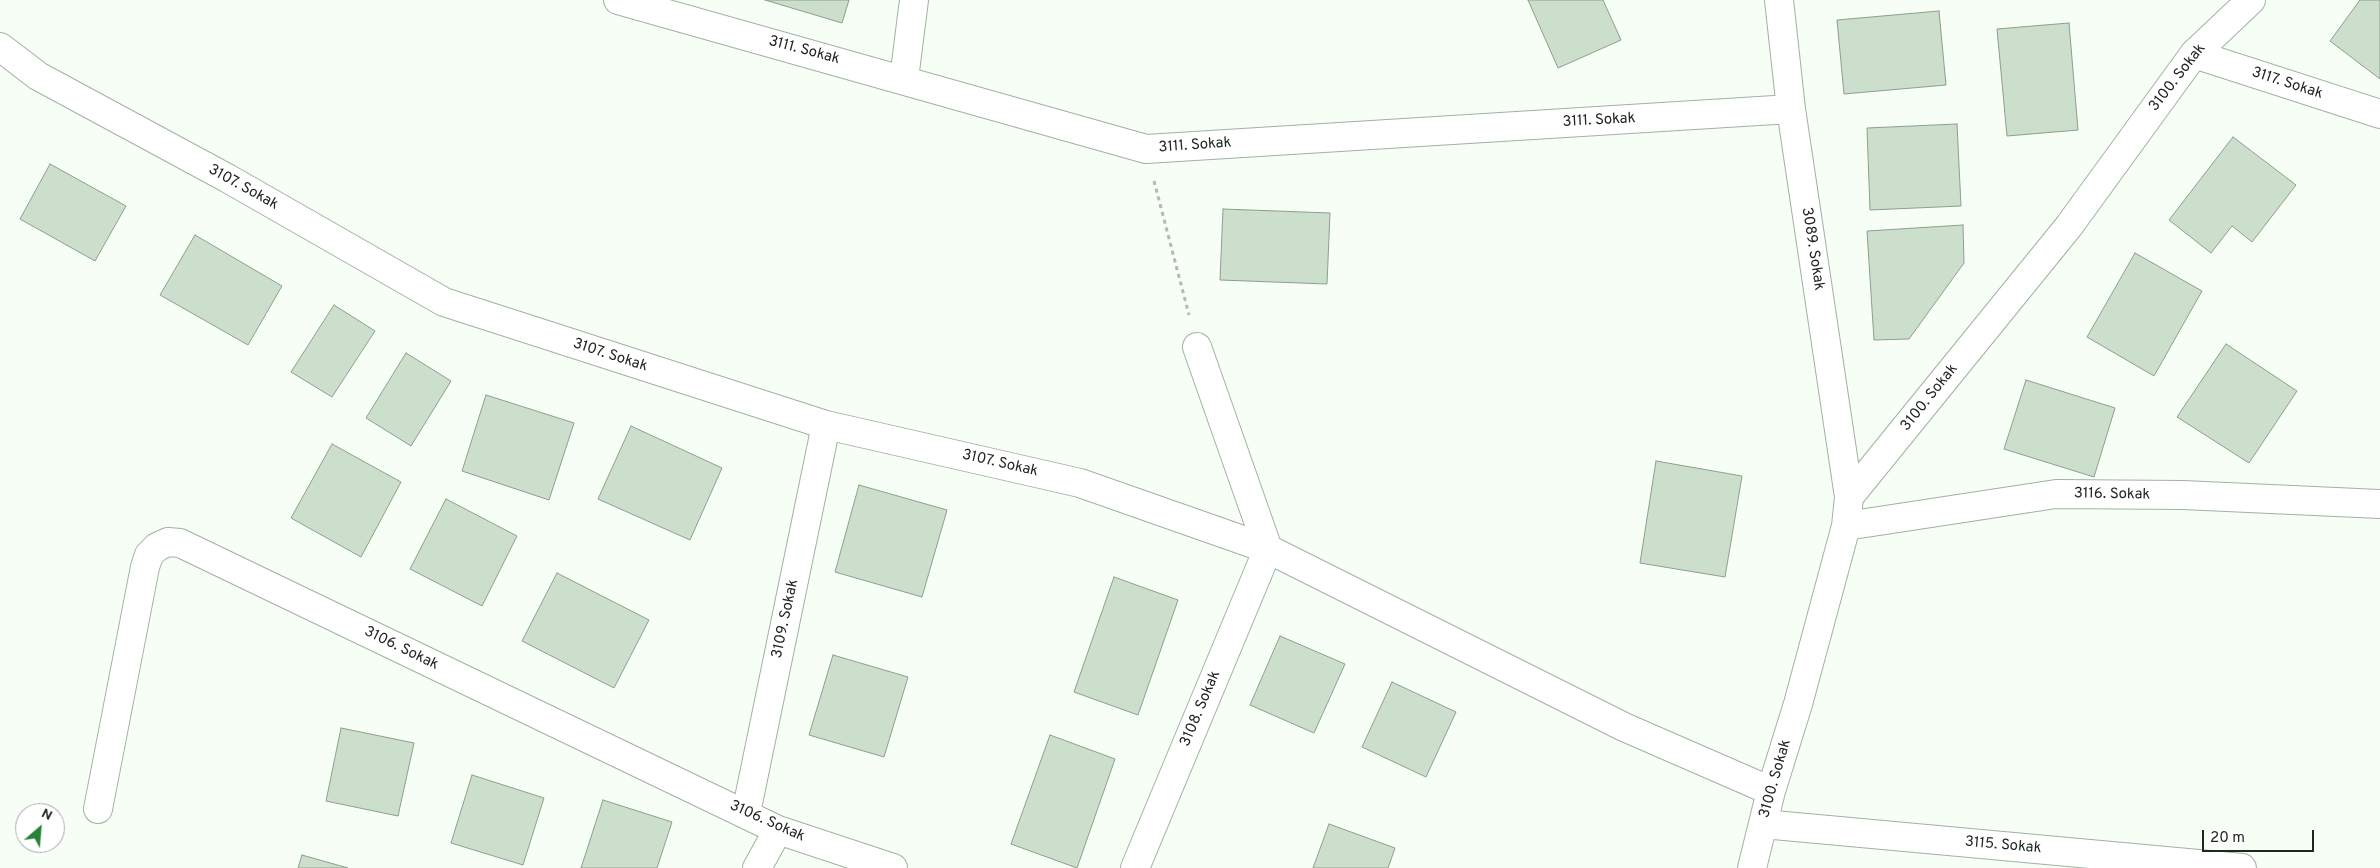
<!DOCTYPE html>
<html>
<head>
<meta charset="utf-8">
<style>
  body { margin:0 }
  #map { position:relative; width:2380px; height:868px; overflow:hidden; background:#f6fef6; font-family:Overpass,sans-serif }
  canvas { display:block }
  .north { position:absolute; left:15px; top:803px; width:50px; height:50px; box-sizing:border-box; background:#fff; border:1px solid #a6a9a6; border-radius:50%; rotate:27deg; font-size:14px; font-weight:700; line-height:20px; text-align:center; color:#202720 }
  .north::after { content:''; display:block; margin:auto; width:18px; height:22px; background:#278335; clip-path:polygon(50% 0,100% 100%,50% 72%,0 100%) }
  .scale { position:absolute; left:2202px; top:830px; width:112px; height:22px; box-sizing:border-box; border:2px solid #202720; border-top:0; padding-left:6px; font-size:15px; line-height:18px; white-space:nowrap; color:#202720; -webkit-text-stroke:4px #fff; paint-order:stroke }
</style>
</head>
<body>
<div id="map">
<canvas width="2380" height="868"></canvas>
<div class="north">N</div>
<div class="scale">20 m</div>
</div>
<script>
const ctx = document.querySelector('canvas').getContext('2d');
ctx.lineJoin = 'round';
function fill(path, color) {
  ctx.fillStyle = color;
  ctx.fill(path, 'evenodd');
}
function shape(rows) {
  const path = new Path2D();
  for (const r of rows) {
    path.moveTo(r[0], r[1]);
    for (let i = 2; i < r.length; i += 2) path.lineTo(r[i], r[i + 1]);
  }
  return path;
}
function stroke(path, color, width, dash) {
  ctx.strokeStyle = color;
  ctx.lineWidth = width;
  ctx.lineCap = dash ? 'butt' : 'round';
  ctx.setLineDash(dash || []);
  ctx.stroke(path);
}
function label(font, color, halo, rows, align = 'center') {
  ctx.font = font + ' Overpass,sans-serif';
  ctx.lineWidth = 5;
  ctx.setLineDash([]);
  ctx.textBaseline = 'middle';
  ctx.strokeStyle = halo;
  ctx.fillStyle = color;
  for (const [text, x, y, turn = 0] of rows) {
    ctx.save();
    ctx.translate(x, y);
    ctx.rotate((+turn || 0) * Math.PI / 180);
    ctx.textAlign = isNaN(turn) ? turn : align;
    if (halo) ctx.strokeText(text, 0, 0);
    ctx.fillText(text, 0, 0);
    ctx.restore();
  }
}
const building = shape([
  [765,0,849,0,842,23,765,0],
  [1528,0,1603,0,1621,40,1558,68,1528,0],
  [2360,0,2380,0,2380,79,2330,41,2360,0],
  [1939,11,1946,85,1844,94,1837,20,1939,11],
  [2069,23,2078,130,2007,136,1997,29,2069,23],
  [1957,124,1961,206,1870,210,1867,128,1957,124],
  [2233,137,2296,185,2252,242,2232,226,2211,253,2169,220,2233,137],
  [50,164,126,206,95,261,20,219,50,164],
  [1223,209,1330,213,1327,284,1220,280,1223,209],
  [1963,225,1964,263,1909,339,1874,340,1867,231,1963,225],
  [195,235,282,286,248,345,160,295,195,235],
  [2135,253,2202,291,2154,376,2087,337,2135,253],
  [334,305,375,331,332,397,291,372,334,305],
  [2226,344,2297,391,2249,463,2177,417,2226,344],
  [406,353,451,381,411,446,366,418,406,353],
  [2026,380,2115,408,2094,477,2004,449,2026,380],
  [486,395,574,423,549,500,462,471,486,395],
  [631,426,722,468,690,540,598,499,631,426],
  [332,444,401,482,361,557,291,518,332,444],
  [1656,461,1742,476,1725,577,1640,563,1656,461],
  [859,485,947,510,922,597,835,572,859,485],
  [446,499,517,536,482,606,410,569,446,499],
  [557,573,649,620,614,688,522,641,557,573],
  [1114,577,1178,600,1138,715,1074,692,1114,577],
  [1280,636,1345,664,1314,733,1250,705,1280,636],
  [833,655,908,677,884,757,809,735,833,655],
  [1392,682,1456,712,1426,777,1362,747,1392,682],
  [341,728,414,743,398,816,326,801,341,728],
  [1050,735,1115,759,1077,868,1011,844,1050,735],
  [472,775,544,798,523,865,451,843,472,775],
  [603,800,672,822,657,868,581,868,603,800],
  [1329,824,1395,848,1388,868,1313,868,1329,824],
  [302,855,348,868,298,868,302,855]
]);
const path = shape([
  [1154,181,1189,315]
]);
const minor = shape([
  [618,0,1146,149,1791,109],
  [1779,0,1791,109,1849,497],
  [0,47,38,76,227,178,444,302,826,425,1080,483,1268,549,1624,727,1771,791],
  [2194,54,2380,114],
  [904,79,914,0],
  [1197,347,1268,549],
  [1846,526,2056,494,2183,495,2380,504],
  [98,809,145,567,149,555,157,547,168,542,180,543,778,830,893,868],
  [746,813,826,425],
  [1763,824,2242,868],
  [757,868,778,830],
  [1135,868,1268,549],
  [1752,868,1771,791,1798,704,1846,526,1849,497,2069,226,2194,54,2251,0]
]);
const streetNames = [
  ["3111. Sokak",804,51,15],
  ["3100. Sokak",2178,78,-52],
  ["3117. Sokak",2287,84,18],
  ["3111. Sokak",1599,121,-3],
  ["3111. Sokak",1195,146,-4],
  ["3107. Sokak",243,188,29],
  ["3089. Sokak",1812,249,81],
  ["3107. Sokak",610,356,18],
  ["3100. Sokak",1930,398,-51],
  ["3107. Sokak",1000,464,13],
  ["3116. Sokak",2112,495,1],
  ["3109. Sokak",786,619,-78],
  ["3106. Sokak",401,649,26],
  ["3108. Sokak",1201,709,-67],
  ["3100. Sokak",1776,779,-74],
  ["3106. Sokak",767,822,24],
  ["3115. Sokak",2003,846,5]
];
fill(building, '#cbdfcc');
stroke(building, '#8c9f8c', 1);
stroke(minor, '#a0b3a0', 30);
stroke(path, '#b2bab2', 3, [4, 4]);
stroke(minor, '#fff', 28);
label('15px', '#202720', '#fff', streetNames);
</script>
</body>
</html>
